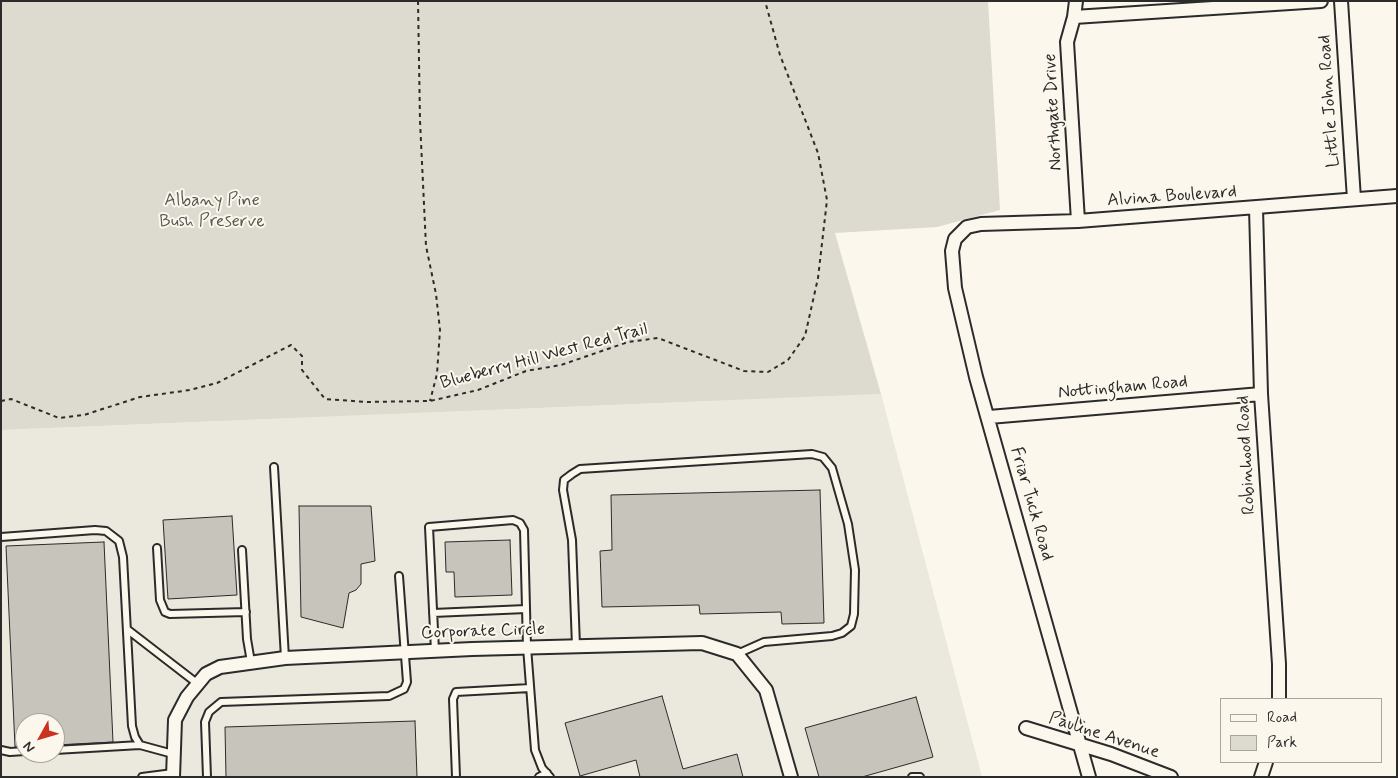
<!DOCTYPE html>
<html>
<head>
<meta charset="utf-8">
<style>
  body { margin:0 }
  #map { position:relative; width:1398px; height:778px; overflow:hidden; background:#fbf7ec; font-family:Mynerve,sans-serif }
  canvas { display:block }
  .frame { position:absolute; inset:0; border:2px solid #2b2b2b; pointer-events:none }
  .legend { position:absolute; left:1220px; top:698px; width:162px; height:65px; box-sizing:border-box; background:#fbf7ec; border:1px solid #a8a59f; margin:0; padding:6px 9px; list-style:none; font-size:15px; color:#2b2b2b }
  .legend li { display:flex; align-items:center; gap:10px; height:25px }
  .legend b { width:25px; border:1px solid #a8a59f }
  .north { position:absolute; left:15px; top:713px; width:50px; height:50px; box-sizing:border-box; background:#fbf7ec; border:1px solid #a8a59f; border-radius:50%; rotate:231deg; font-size:14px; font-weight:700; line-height:20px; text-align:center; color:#2b2b2b }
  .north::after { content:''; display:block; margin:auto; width:18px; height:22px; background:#c8321e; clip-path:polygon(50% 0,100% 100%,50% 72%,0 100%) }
</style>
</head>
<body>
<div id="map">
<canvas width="1398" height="778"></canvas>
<div class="frame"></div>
<ul class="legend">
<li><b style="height:6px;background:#fbf7ec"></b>Road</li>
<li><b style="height:14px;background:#dddad0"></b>Park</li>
</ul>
<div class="north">N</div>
</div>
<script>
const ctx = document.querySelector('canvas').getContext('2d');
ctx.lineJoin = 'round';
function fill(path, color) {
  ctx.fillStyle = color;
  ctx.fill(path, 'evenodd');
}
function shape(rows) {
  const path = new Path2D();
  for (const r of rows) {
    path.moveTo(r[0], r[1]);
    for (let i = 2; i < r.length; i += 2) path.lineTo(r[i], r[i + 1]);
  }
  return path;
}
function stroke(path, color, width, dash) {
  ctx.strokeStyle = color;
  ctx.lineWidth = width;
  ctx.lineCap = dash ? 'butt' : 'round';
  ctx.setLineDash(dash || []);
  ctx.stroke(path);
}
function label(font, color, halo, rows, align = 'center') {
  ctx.font = font + ' Mynerve,sans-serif';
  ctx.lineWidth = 4;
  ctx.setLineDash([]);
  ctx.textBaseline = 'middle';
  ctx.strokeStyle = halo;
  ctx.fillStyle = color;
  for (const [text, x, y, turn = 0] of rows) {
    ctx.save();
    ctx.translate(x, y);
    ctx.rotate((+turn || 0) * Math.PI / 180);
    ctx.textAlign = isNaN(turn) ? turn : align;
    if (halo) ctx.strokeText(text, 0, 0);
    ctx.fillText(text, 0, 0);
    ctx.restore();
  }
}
const built = shape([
  [881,394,982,777,1,777,1,430],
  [25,723,55,723,55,753,25,753]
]);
const green = shape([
  [1,1,988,1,1000,210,937,227,835,233,881,394,1,430]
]);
const building = shape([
  [820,490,824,623,782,624,781,612,700,614,699,605,602,607,600,551,612,550,611,495,820,490],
  [299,506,371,506,375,561,361,564,361,584,356,590,349,593,343,628,301,617,299,506],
  [232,516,237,595,168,599,163,520,232,516],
  [510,540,512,595,455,597,454,572,446,572,445,542,510,540],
  [104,542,113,742,55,745,55,723,25,723,25,746,15,747,6,546,104,542],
  [662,696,683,769,737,754,743,777,640,777,636,760,580,776,565,723,662,696],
  [916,697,933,757,862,777,819,777,805,728,916,697],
  [415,721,417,777,226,777,225,727,415,721]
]);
const path = shape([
  [418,1,420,121,426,246,436,294,440,330,437,374,430,401],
  [1,401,11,399,59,418,84,415,140,397,190,390,217,383,291,345,302,356,302,370,325,399,367,402,430,401,478,390,526,371,561,365,628,342,658,338,744,371,768,372,788,360,805,336,818,278,827,200,818,153,780,55,765,1]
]);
const lane = shape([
  [274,467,285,658],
  [1,537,95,530,106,531,119,541,123,557,132,726,135,737,140,745,173,754],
  [157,548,160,600,165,612,170,614,246,612],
  [242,550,247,639,251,662],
  [433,613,526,609],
  [128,630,198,684],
  [576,646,572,540,563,490,564,480,572,474,580,469,812,454,823,457,832,468,848,524,855,570,854,614,851,626,842,633,832,636,764,642,737,654],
  [435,651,429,527,513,520,520,523,524,530,527,647,535,750,542,768,550,777],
  [1,750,10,752,25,751],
  [55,750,140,745],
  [142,777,173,773],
  [207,777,205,722,209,712,221,702,389,696,404,689,407,682,399,576],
  [456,777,453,699,456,692,530,688],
  [539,777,547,773],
  [912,777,920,777]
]);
const street = shape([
  [1076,1,1074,17,1067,42,1078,221],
  [1341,1,1354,199],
  [1074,17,1321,1],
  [1256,208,1261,394,1279,664,1279,699],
  [989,417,1261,394],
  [1026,728,1111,754,1171,777],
  [173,777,175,720,187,697,206,674,220,667,285,658,472,649,702,643,737,654,766,690,791,777],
  [1089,777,976,377,955,288,952,251,955,239,967,227,981,224,1078,221,1397,196],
  [1261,777,1266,762]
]);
const streetNames = [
  ["Little John Road",1330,101,-94],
  ["Northgate Drive",1054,112,-93],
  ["Alvina Boulevard",1172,197,-4],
  ["Blueberry Hill West Red Trail",544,357,-15],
  ["Nottingham Road",1123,388,-5],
  ["Robinhood Road",1247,455,-93],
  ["Friar Tuck Road",1031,504,74],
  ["Corporate Circle",483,632,-2],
  ["Pauline Avenue",1104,736,18]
];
const parkNames = [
  ["Albany Pine",212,201],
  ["Bush Preserve",212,222]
];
fill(built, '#ebe8de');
fill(green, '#dddad0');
fill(building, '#c7c4bc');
stroke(building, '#2b2b2b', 1);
stroke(lane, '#2b2b2b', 10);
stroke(street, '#2b2b2b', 16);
stroke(path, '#2b2b2b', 2, [4, 4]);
stroke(lane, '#fbf7ec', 6);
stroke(street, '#fbf7ec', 12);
label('18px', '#2b2b2b', '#fbf7ec', streetNames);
label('18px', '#585754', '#fbf7ec', parkNames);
</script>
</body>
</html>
